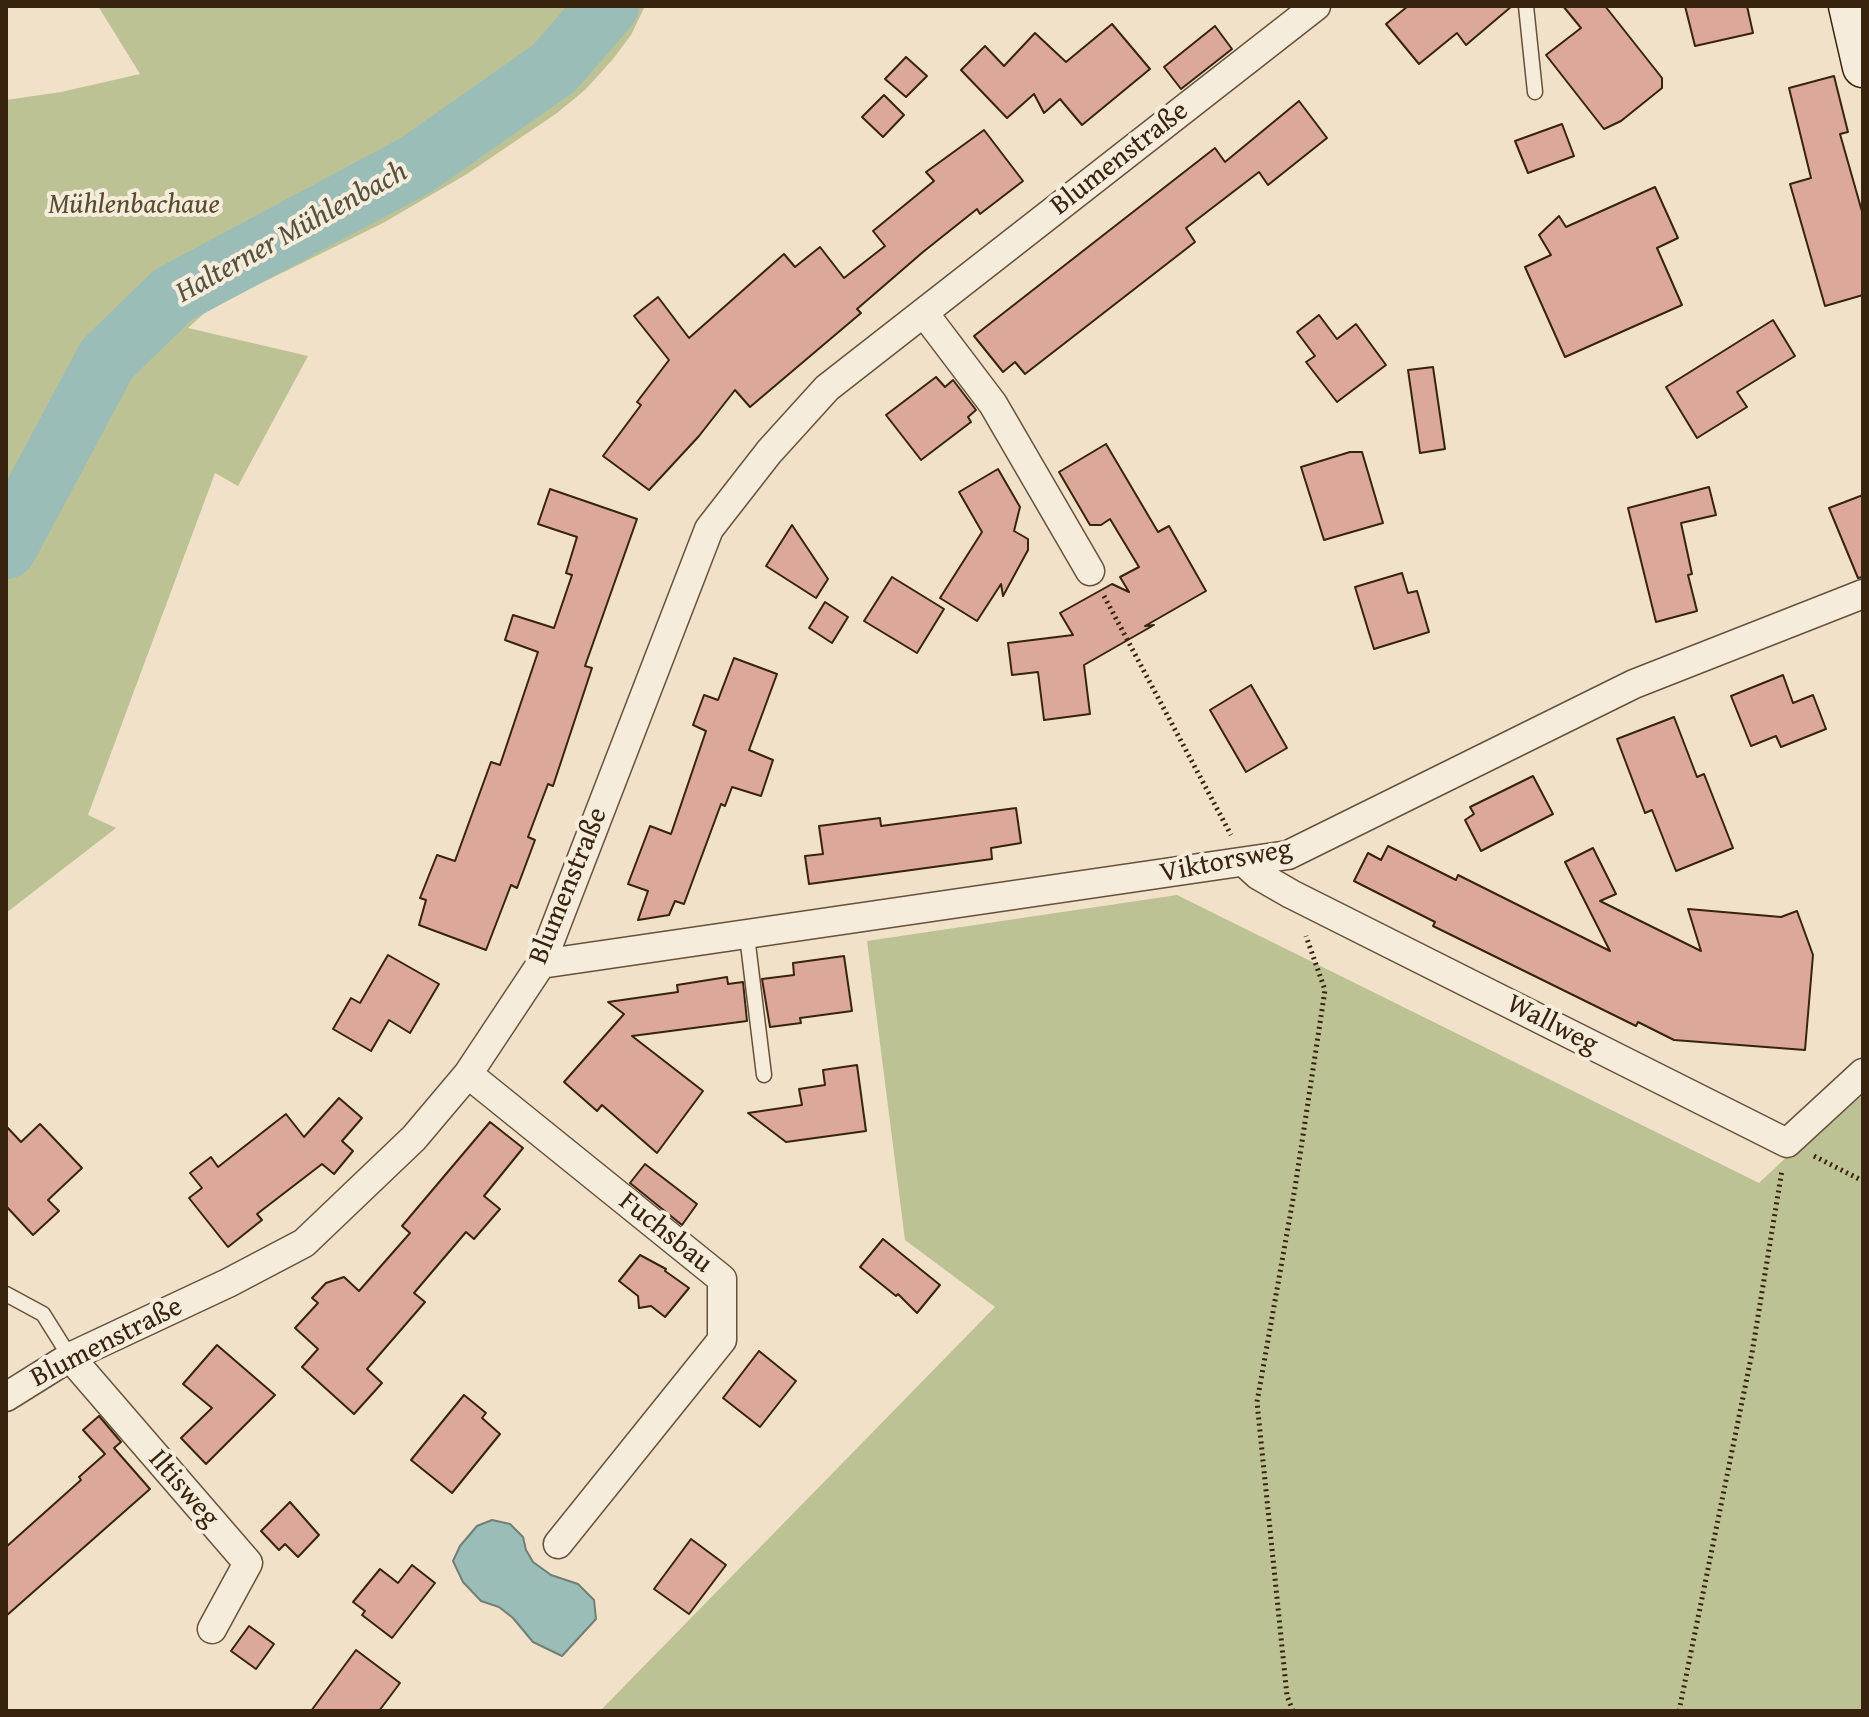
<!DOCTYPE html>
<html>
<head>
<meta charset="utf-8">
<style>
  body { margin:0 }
  #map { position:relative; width:1869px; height:1717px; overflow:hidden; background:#f1e1c8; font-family:"Gentium Book Plus",serif }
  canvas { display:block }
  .frame { position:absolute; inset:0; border:8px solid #38230e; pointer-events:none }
</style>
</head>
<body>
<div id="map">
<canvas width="1869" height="1717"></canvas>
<div class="frame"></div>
</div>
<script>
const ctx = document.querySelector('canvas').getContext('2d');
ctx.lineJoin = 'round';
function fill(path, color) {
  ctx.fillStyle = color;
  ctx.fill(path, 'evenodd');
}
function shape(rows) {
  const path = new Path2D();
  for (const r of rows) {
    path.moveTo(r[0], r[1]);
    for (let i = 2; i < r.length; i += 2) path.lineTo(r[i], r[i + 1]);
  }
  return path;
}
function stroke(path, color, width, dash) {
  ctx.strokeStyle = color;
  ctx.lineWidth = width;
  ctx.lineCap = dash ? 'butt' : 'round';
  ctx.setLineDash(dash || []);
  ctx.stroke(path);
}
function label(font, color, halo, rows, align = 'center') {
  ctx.font = font + ' "Gentium Book Plus",serif';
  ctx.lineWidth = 8;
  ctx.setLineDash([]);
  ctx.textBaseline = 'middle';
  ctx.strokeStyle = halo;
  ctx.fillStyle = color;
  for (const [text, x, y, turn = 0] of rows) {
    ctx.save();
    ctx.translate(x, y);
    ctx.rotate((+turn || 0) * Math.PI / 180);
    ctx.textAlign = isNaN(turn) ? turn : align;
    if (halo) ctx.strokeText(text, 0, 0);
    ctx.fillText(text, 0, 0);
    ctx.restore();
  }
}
const green = shape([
  [98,6,645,6,631,35,613,59,585,90,557,113,467,174,383,223,209,309,188,328,308,356,238,486,215,473,88,815,116,828,6,913,6,100,61,92,140,74],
  [1177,895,1759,1183,1863,1085,1863,1711,600,1711,995,1307,905,1240,867,941]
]);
const water = shape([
  [492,1520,510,1524,523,1537,526,1550,533,1562,551,1575,578,1584,594,1600,596,1619,562,1656,533,1642,513,1618,499,1607,481,1601,463,1582,453,1561,460,1546,477,1526,492,1520]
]);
const river = shape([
  [6,548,107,359,173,295,416,165,554,68,608,6]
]);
const building = shape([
  [1408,6,1512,6,1466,45,1457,33,1419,64,1386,24,1408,6],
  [1563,6,1605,6,1662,78,1662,88,1621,121,1604,129,1546,55,1581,28,1563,6],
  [1685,6,1747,6,1753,33,1695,46,1685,6],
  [1112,24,1150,69,1082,125,1060,99,1044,113,1034,94,1007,118,961,70,985,46,1004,66,1035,33,1066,62,1112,24],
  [1215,26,1232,49,1181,89,1164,67,1215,26],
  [906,57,927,76,906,97,885,79,906,57],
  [1834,76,1848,132,1840,134,1863,215,1863,295,1825,306,1790,184,1811,178,1789,88,1834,76],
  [884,95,904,115,883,137,862,117,884,95],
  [1299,101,1327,138,1268,185,1259,172,1186,228,1195,242,1025,374,1015,362,1003,372,974,336,1215,148,1225,162,1299,101],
  [1562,124,1574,156,1528,173,1515,141,1562,124],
  [984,130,1023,181,980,214,977,209,923,252,857,309,861,313,750,407,735,390,699,436,649,490,603,456,641,405,637,402,669,360,634,316,658,297,689,338,784,254,795,267,820,247,844,278,885,246,873,231,934,181,926,172,984,130],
  [1655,187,1678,238,1657,248,1682,305,1565,357,1525,267,1551,255,1539,235,1559,216,1566,227,1655,187],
  [1319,315,1337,339,1356,324,1386,365,1337,402,1306,362,1315,356,1297,332,1319,315],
  [1773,320,1795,356,1737,392,1747,407,1697,438,1666,387,1773,320],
  [1433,367,1445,449,1420,453,1408,370,1433,367],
  [936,377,945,387,953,380,976,410,968,417,971,422,921,460,886,415,936,377],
  [1106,444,1158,532,1169,526,1206,591,1145,626,1154,625,1084,665,1090,714,1044,720,1038,672,1012,675,1008,643,1073,635,1060,613,1112,584,1129,592,1120,577,1139,567,1110,519,1101,525,1090,525,1059,472,1106,444],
  [1350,452,1362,452,1383,523,1324,540,1301,467,1350,452],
  [998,469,1020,507,1014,531,1028,539,1028,550,1003,596,1001,584,977,621,940,598,982,532,959,492,998,469],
  [1709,487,1716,515,1681,523,1692,574,1688,575,1697,611,1656,622,1628,508,1709,487],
  [550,489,637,519,585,666,592,668,553,786,548,784,528,837,535,840,517,888,511,885,486,950,419,925,426,900,420,898,437,855,455,861,491,762,500,765,538,652,505,640,513,615,554,628,572,575,566,573,577,537,538,524,550,489],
  [1863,495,1863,577,1858,578,1829,508,1863,495],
  [792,525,828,579,816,598,766,566,792,525],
  [1402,573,1408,593,1417,591,1429,632,1374,649,1355,587,1402,573],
  [892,577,944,609,917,653,864,621,892,577],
  [825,602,848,617,832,643,809,628,825,602],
  [734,658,777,674,749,750,773,760,761,796,732,787,725,806,721,804,684,904,675,901,669,915,638,920,648,891,628,884,650,826,671,834,706,731,693,725,704,695,718,700,734,658],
  [1783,675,1793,703,1813,695,1826,729,1781,747,1776,736,1751,746,1731,696,1783,675],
  [1251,685,1287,748,1246,772,1210,710,1251,685],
  [1674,717,1697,777,1704,774,1733,848,1676,871,1652,810,1645,813,1617,739,1674,717],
  [1533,776,1553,814,1481,851,1465,820,1474,814,1470,807,1533,776],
  [1016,808,1021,843,991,848,992,859,809,884,805,856,823,854,819,826,880,818,881,826,1016,808],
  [1388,846,1456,880,1458,875,1610,951,1565,862,1593,848,1616,894,1600,901,1701,951,1688,909,1781,917,1797,911,1813,955,1805,1050,1674,1040,1638,1022,1636,1026,1433,926,1435,922,1354,881,1368,853,1381,860,1388,846],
  [388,955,439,984,410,1033,389,1020,371,1051,333,1029,351,998,360,1003,388,955],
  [844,956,852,1011,800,1018,801,1023,770,1027,762,979,794,975,793,963,844,956],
  [727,977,728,984,743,982,747,1021,632,1036,703,1091,657,1153,602,1105,597,1111,564,1082,624,1014,608,1002,678,992,677,985,727,977],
  [857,1065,866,1131,786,1142,748,1113,802,1105,799,1089,825,1085,823,1070,857,1065],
  [339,1098,362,1118,342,1141,353,1151,334,1174,322,1164,257,1214,262,1220,228,1247,189,1198,202,1188,190,1173,211,1157,218,1167,286,1114,304,1137,339,1098],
  [490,1122,523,1148,484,1196,500,1209,474,1239,466,1232,414,1293,425,1302,367,1369,382,1383,354,1414,302,1367,318,1349,295,1328,318,1303,312,1298,326,1283,344,1277,359,1291,410,1233,402,1226,490,1122],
  [40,1124,82,1168,48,1200,59,1211,33,1235,6,1206,6,1126,21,1142,40,1124],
  [645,1164,697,1204,682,1225,630,1183,645,1164],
  [883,1239,940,1285,917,1313,898,1294,896,1296,860,1267,883,1239],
  [640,1255,666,1269,665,1271,689,1288,665,1317,651,1306,639,1308,638,1296,619,1281,640,1255],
  [217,1345,275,1395,206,1464,181,1438,212,1408,183,1384,217,1345],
  [759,1351,796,1381,760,1427,723,1398,759,1351],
  [464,1395,486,1413,482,1418,500,1434,452,1493,411,1460,464,1395],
  [99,1416,121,1442,114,1448,150,1489,6,1616,6,1547,81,1480,79,1477,105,1454,83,1430,99,1416],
  [290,1502,319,1535,298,1557,285,1544,279,1550,261,1531,290,1502],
  [691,1539,726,1565,689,1614,654,1589,691,1539],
  [412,1565,435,1583,392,1638,362,1615,365,1611,353,1602,380,1569,398,1583,412,1565],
  [249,1626,274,1644,256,1669,231,1651,249,1626],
  [356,1650,400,1683,379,1711,311,1711,356,1650]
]);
const path = shape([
  [1104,596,1231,835],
  [1814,1156,1863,1181],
  [1293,1711,1287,1696,1257,1402,1295,1188,1325,990,1306,936],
  [1679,1711,1752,1353,1782,1170]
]);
const lane = shape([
  [1526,6,1535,92],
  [747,936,764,1075],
  [6,1294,43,1314,70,1357]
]);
const street = shape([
  [924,313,993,404,1090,571],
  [1245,863,1258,875,1291,894,1787,1143,1863,1073],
  [541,964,1288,855,1634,684,1863,594],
  [468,1074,722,1279,722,1340,558,1544],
  [70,1357,248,1563,212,1629],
  [6,1397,70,1357,228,1283,304,1243,414,1138,468,1074,541,964,709,529,769,452,827,388,1316,6]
]);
const secondary = shape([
  [1849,6,1863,67]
]);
const streetNames = [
  ["Blumenstraße",1120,159,-38],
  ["Viktorsweg",1226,862,-11],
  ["Blumenstraße",569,886,-68],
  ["Wallweg",1552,1025,27],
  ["Fuchsbau",665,1233,39],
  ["Blumenstraße",107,1343,-27],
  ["Iltisweg",183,1489,49]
];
const parkNames = [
  ["Mühlenbachaue",134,206]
];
const waterNames = [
  ["Halterner Mühlenbach",292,233,-29]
];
fill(green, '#bdc294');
fill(water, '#9bbdb8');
stroke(water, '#737f74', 2);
stroke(river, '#9bbdb8', 62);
fill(building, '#dca899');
stroke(building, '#38230e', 2);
stroke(lane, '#66523c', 17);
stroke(street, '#66523c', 31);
stroke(secondary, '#38230e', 43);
stroke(path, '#38230e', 5, [2, 4]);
stroke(lane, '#f6ecdb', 14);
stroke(street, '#f6ecdb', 28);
stroke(secondary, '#f6ecdb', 40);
label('28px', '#38230e', '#f6ecdb', streetNames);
label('italic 28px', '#594b30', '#f6ecdb', parkNames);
label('italic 30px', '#565141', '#f6ecdb', waterNames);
</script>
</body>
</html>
